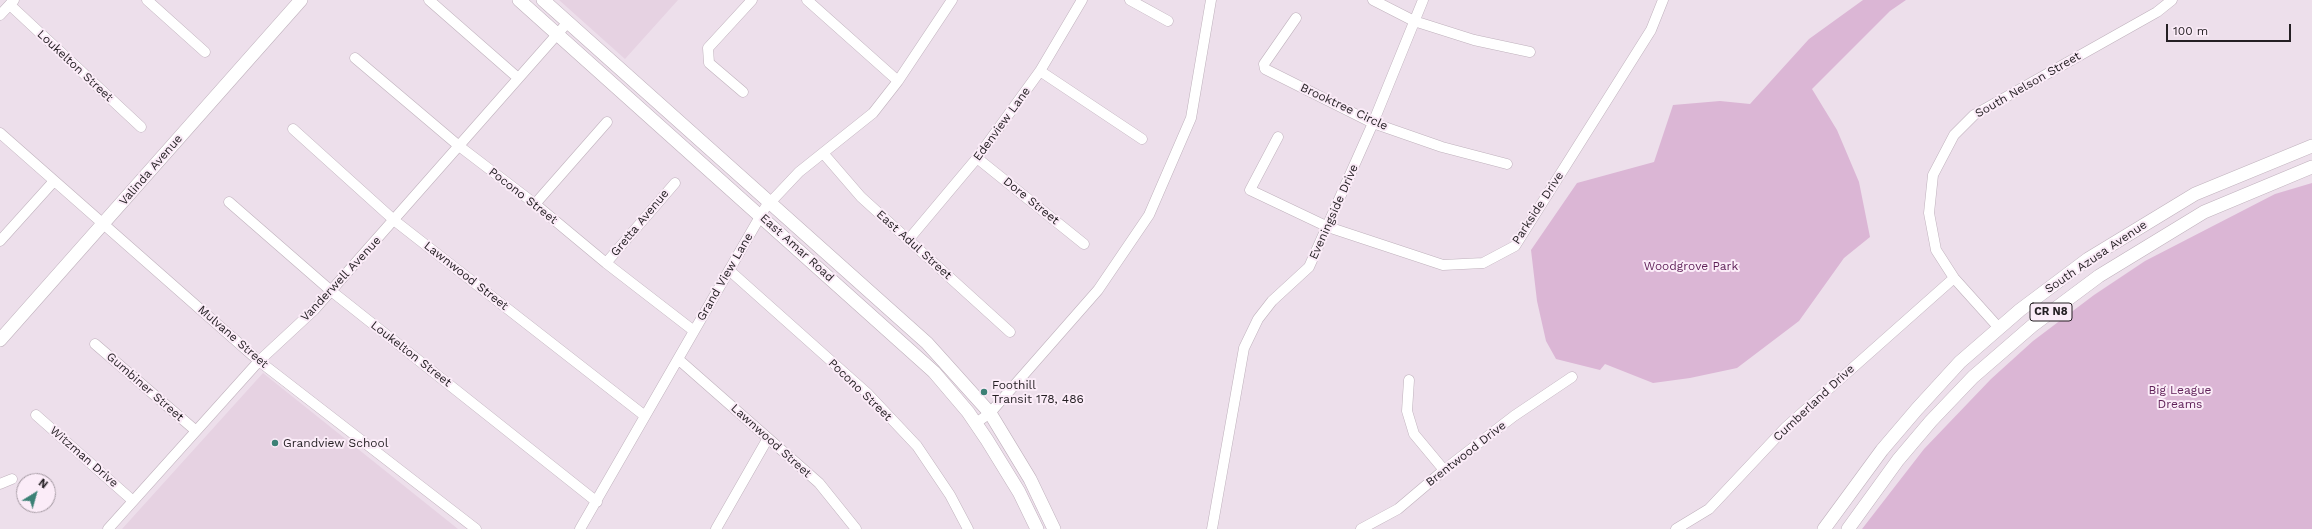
<!DOCTYPE html>
<html>
<head>
<meta charset="utf-8">
<style>
  body { margin:0 }
  #map { position:relative; width:2312px; height:529px; overflow:hidden; background:#eddfeb; font-family:"Work Sans",sans-serif }
  canvas { display:block }
  .north { position:absolute; left:16px; top:473px; width:40px; height:40px; box-sizing:border-box; background:#fbecf8; border:1px solid #a59aa3; border-radius:50%; rotate:37deg; font-size:11px; font-weight:700; line-height:16px; text-align:center; color:#241f23 }
  .north::after { content:''; display:block; margin:auto; width:14px; height:18px; background:#3c8176; clip-path:polygon(50% 0,100% 100%,50% 72%,0 100%) }
  .scale { position:absolute; left:2166px; top:24px; width:125px; height:18px; box-sizing:border-box; border:2px solid #241f23; border-top:0; padding-left:5px; font-size:12px; line-height:14px; white-space:nowrap; color:#241f23; -webkit-text-stroke:3px #fbecf8; paint-order:stroke }
</style>
</head>
<body>
<div id="map">
<canvas width="2312" height="529"></canvas>
<div class="north">N</div>
<div class="scale">100 m</div>
</div>
<script>
const ctx = document.querySelector('canvas').getContext('2d');
ctx.lineJoin = 'round';
function fill(path, color) {
  ctx.fillStyle = color;
  ctx.fill(path, 'evenodd');
}
function shape(rows) {
  const path = new Path2D();
  for (const r of rows) {
    path.moveTo(r[0], r[1]);
    for (let i = 2; i < r.length; i += 2) path.lineTo(r[i], r[i + 1]);
  }
  return path;
}
function stroke(path, color, width, dash) {
  ctx.strokeStyle = color;
  ctx.lineWidth = width;
  ctx.lineCap = dash ? 'butt' : 'round';
  ctx.setLineDash(dash || []);
  ctx.stroke(path);
}
function label(font, color, halo, rows, align = 'center') {
  ctx.font = font + ' "Work Sans",sans-serif';
  ctx.lineWidth = 4;
  ctx.setLineDash([]);
  ctx.textBaseline = 'middle';
  ctx.strokeStyle = halo;
  ctx.fillStyle = color;
  for (const [text, x, y, turn = 0] of rows) {
    ctx.save();
    ctx.translate(x, y);
    ctx.rotate((+turn || 0) * Math.PI / 180);
    ctx.textAlign = isNaN(turn) ? turn : align;
    if (halo) ctx.strokeText(text, 0, 0);
    ctx.fillText(text, 0, 0);
    ctx.restore();
  }
}
const built = shape([
  [559,0,678,0,625,59],
  [263,373,458,529,122,529]
]);
const green = shape([
  [1863,0,1906,0,1890,11,1812,89,1837,130,1859,182,1870,237,1844,258,1799,321,1737,368,1690,378,1653,383,1605,364,1600,370,1556,359,1546,341,1537,301,1531,250,1577,183,1654,162,1673,105,1720,101,1750,104,1809,39],
  [2312,183,2312,529,1862,529,1924,449,1991,379,2033,341,2094,295,2145,261,2275,194]
]);
const minor = shape([
  [147,0,205,52],
  [429,0,518,78],
  [807,0,898,81],
  [1130,0,1168,21],
  [1373,0,1414,21,1474,40,1530,52],
  [10,5,141,127],
  [0,15,14,0],
  [1296,18,1264,64,1265,69,1373,123,1442,147,1507,164],
  [355,58,459,146,535,204,606,263,694,331],
  [1040,71,1142,139],
  [743,92,709,63,708,48,752,0],
  [293,129,395,221,645,416],
  [0,133,259,361,476,529],
  [1278,137,1250,190,1328,227,1443,265,1483,263,1515,246,1651,30,1663,0],
  [823,153,861,197,1010,332],
  [977,158,1084,244],
  [229,202,330,290,597,502],
  [535,204,607,122],
  [909,239,977,158,1040,71,1082,0],
  [0,241,54,181],
  [606,263,675,183],
  [729,270,867,393,917,446,950,495,968,529],
  [1999,328,1954,278,1936,250,1929,213,1933,175,1954,135,1974,115,2157,12,2172,0],
  [95,344,195,430],
  [678,359,819,483,856,529],
  [1409,380,1407,411,1414,434,1444,470],
  [36,415,132,500],
  [976,423,990,413,1098,290,1149,215,1191,118,1211,0],
  [0,484,12,479],
  [108,529,259,361,314,310,568,22],
  [580,529,765,208,799,172,873,113,898,81,952,0],
  [716,529,768,438],
  [1212,529,1244,348,1258,319,1272,301,1309,267,1373,123,1423,0],
  [1361,529,1398,509,1444,470,1514,416,1572,377],
  [1676,529,1709,509,1786,427,1954,278]
]);
const major = shape([
  [519,0,934,372,968,412,987,440,1019,492,1037,529],
  [543,0,927,343,990,413,1030,479,1054,529],
  [0,340,301,0],
  [1824,529,1882,450,1917,409,1960,362,2020,310,2088,259,2195,194,2312,146],
  [1848,529,1898,460,1931,421,1973,377,2032,326,2099,276,2204,212,2312,167]
]);
const markers = [
  [984,392,4,"#3c8176"],
  [275,443,4,"#3c8176"]
];
const shields = [
  [2051,312,42]
];
const shieldNames = [
  ["CR N8",2051,312]
];
const streetNames = [
  ["Loukelton Street",75,66,43],
  ["South Nelson Street",2028,85,-30],
  ["Brooktree Circle",1344,107,25],
  ["Edenview Lane",1002,124,-54],
  ["Valinda Avenue",151,170,-49],
  ["Pocono Street",523,196,38],
  ["Dore Street",1031,201,39],
  ["Parkside Drive",1538,208,-57],
  ["Eveningside Drive",1334,212,-66],
  ["Gretta Avenue",640,223,-50],
  ["East Adul Street",914,245,42],
  ["East Amar Road",797,248,42],
  ["South Azusa Avenue",2096,257,-34],
  ["Lawnwood Street",466,276,38],
  ["Grand View Lane",725,277,-60],
  ["Vanderwell Avenue",341,279,-47],
  ["Mulvane Street",233,337,41],
  ["Loukelton Street",411,354,38],
  ["Gumbiner Street",145,387,41],
  ["Pocono Street",860,390,44],
  ["Cumberland Drive",1814,403,-43],
  ["Lawnwood Street",771,441,42],
  ["Brentwood Drive",1466,454,-38],
  ["Witzman Drive",84,457,41]
];
const parkNames = [
  ["Woodgrove Park",1691,266],
  ["Big League",2180,390],
  ["Dreams",2180,404]
];
const poiNames = [
  ["Foothill",992,385],
  ["Transit 178, 486",992,399],
  ["Grandview School",283,443]
];
fill(built, '#e6d2e2');
fill(green, '#dbb6d5');
stroke(minor, '#bfb1bc', 11);
stroke(major, '#bfb1bc', 14);
stroke(minor, '#fff', 10);
stroke(major, '#fff', 13);
for (const [x, y, r, color] of markers) {
  const dot = new Path2D();
  dot.arc(x, y, r, 0, 2 * Math.PI);
  ctx.fillStyle = color;
  ctx.fill(dot);
  stroke(dot, '#fbecf8', 1.5);
}
for (const [x, y, w] of shields) {
  const box = new Path2D();
  box.roundRect(x - w / 2, y - 9, w, 18, 3);
  ctx.fillStyle = '#fbecf8';
  ctx.fill(box);
  stroke(box, '#241f23', 1);
}
label('bold 11px', '#241f23', null, shieldNames);
label('12px', '#241f23', '#fbecf8', streetNames);
label('12px', '#5e1f57', '#fbecf8', parkNames);
label('12px', '#241f23', '#fbecf8', poiNames, 'left');
</script>
</body>
</html>
